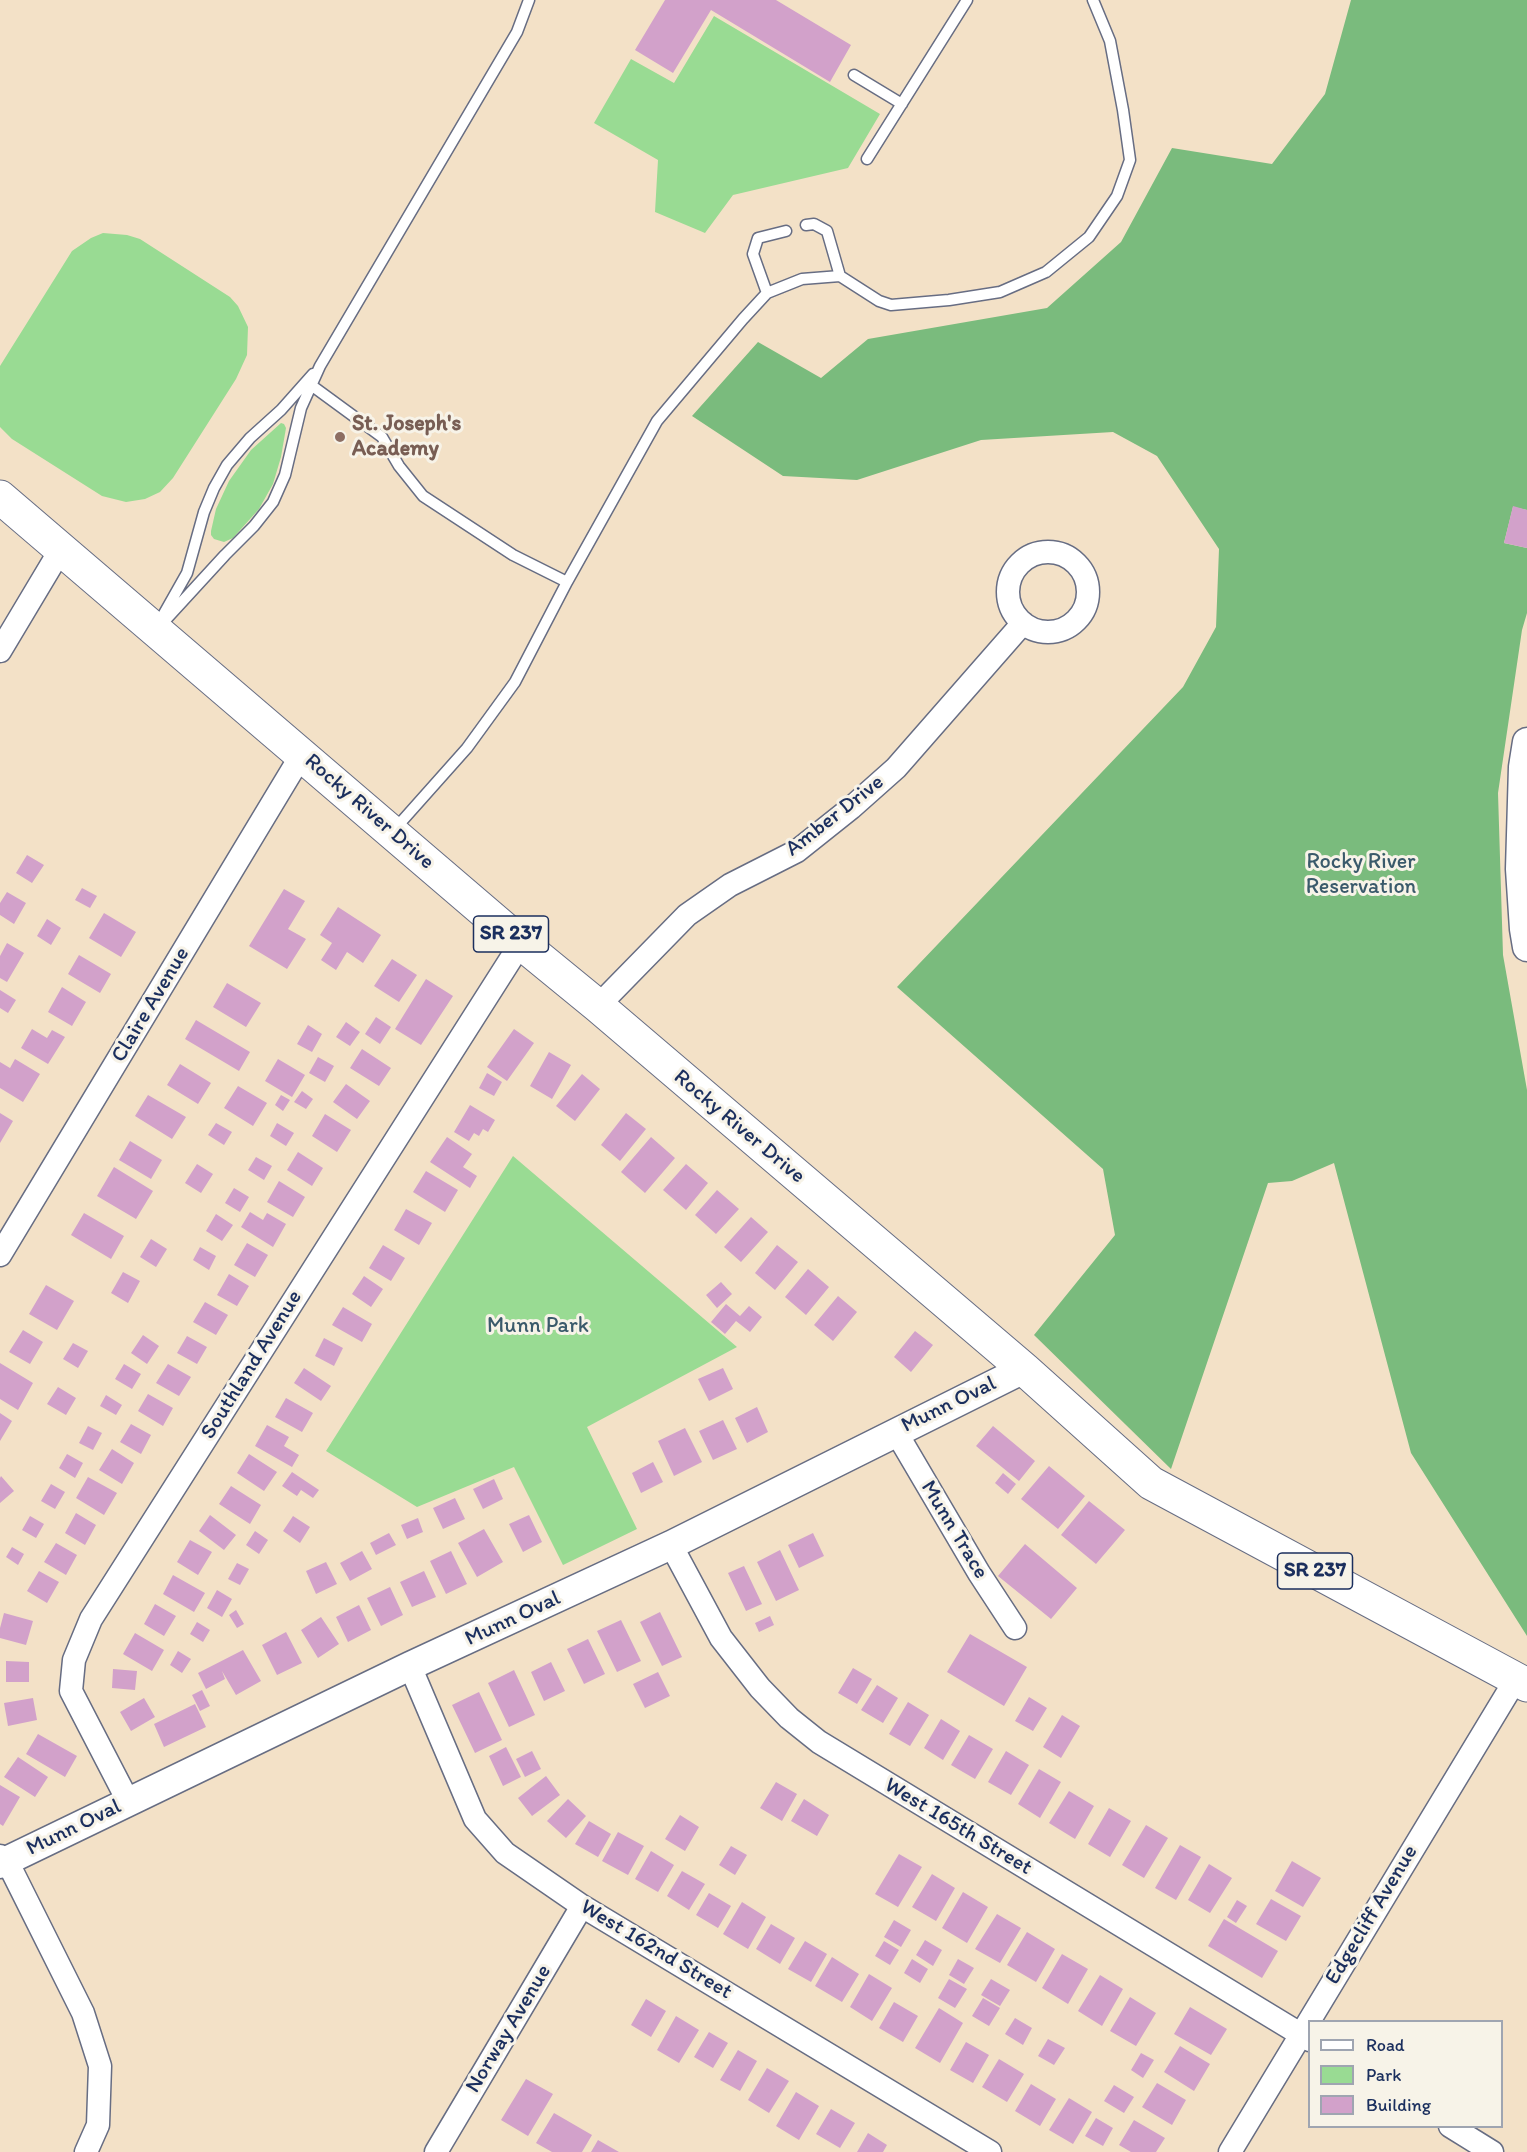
<!DOCTYPE html>
<html>
<head>
<meta charset="utf-8">
<style>
  body { margin:0 }
  #map { position:relative; width:1527px; height:2152px; overflow:hidden; background:#f3e1c7; font-family:Itim,sans-serif }
  canvas { display:block }
  .legend { position:absolute; left:1308px; top:2020px; width:195px; height:108px; box-sizing:border-box; background:#f7f3e8; border:2px solid #9fa5b1; margin:0; padding:8px 10px; list-style:none; font-size:18px; color:#1b2f5e }
  .legend li { display:flex; align-items:center; gap:12px; height:30px }
  .legend b { width:30px; border:2px solid #9fa5b1 }
</style>
</head>
<body>
<div id="map">
<canvas width="1527" height="2152"></canvas>
<ul class="legend">
<li><b style="height:8px;background:#fff"></b>Road</li>
<li><b style="height:16px;background:#99db93"></b>Park</li>
<li><b style="height:16px;background:#d2a1ca"></b>Building</li>
</ul>
</div>
<script>
const ctx = document.querySelector('canvas').getContext('2d');
ctx.lineJoin = 'round';
function fill(path, color) {
  ctx.fillStyle = color;
  ctx.fill(path, 'evenodd');
}
function shape(rows) {
  const path = new Path2D();
  for (const r of rows) {
    if (r.length === 3) {
      path.moveTo(r[0] + r[2], r[1]);
      path.arc(r[0], r[1], r[2], 0, 2 * Math.PI);
      continue;
    }
    path.moveTo(r[0], r[1]);
    for (let i = 2; i < r.length; i += 2) path.lineTo(r[i], r[i + 1]);
  }
  return path;
}
function stroke(path, color, width, dash) {
  ctx.strokeStyle = color;
  ctx.lineWidth = width;
  ctx.lineCap = dash ? 'butt' : 'round';
  ctx.setLineDash(dash || []);
  ctx.stroke(path);
}
function label(font, color, halo, rows, align = 'center') {
  ctx.font = font + ' Itim,sans-serif';
  ctx.lineWidth = 6;
  ctx.setLineDash([]);
  ctx.textBaseline = 'middle';
  ctx.strokeStyle = halo;
  ctx.fillStyle = color;
  for (const [text, x, y, turn = 0] of rows) {
    ctx.save();
    ctx.translate(x, y);
    ctx.rotate((+turn || 0) * Math.PI / 180);
    ctx.textAlign = isNaN(turn) ? turn : align;
    if (halo) ctx.strokeText(text, 0, 0);
    ctx.fillText(text, 0, 0);
    ctx.restore();
  }
}
const green = shape([
  [714,16,880,114,848,168,733,195,705,233,655,212,658,160,594,123,631,59,674,83],
  [103,233,127,235,140,239,230,297,238,306,248,327,247,355,236,379,173,478,160,492,145,499,126,502,102,496,12,439,0,427,0,366,72,251,91,238],
  [281,423,284,424,286,428,281,457,273,484,259,509,233,538,224,542,214,539,211,535,211,531,216,509,229,481,251,450],
  [513,1156,737,1347,587,1427,637,1529,563,1565,514,1467,417,1507,326,1451]
]);
const forest = shape([
  [1351,0,1527,0,1527,510,1513,507,1504,543,1527,548,1527,613,1522,630,1498,793,1503,955,1527,1090,1527,1636,1411,1453,1334,1163,1292,1181,1268,1183,1171,1469,1034,1335,1115,1235,1103,1169,897,987,1183,687,1216,627,1219,549,1157,456,1113,432,981,440,857,480,783,476,692,416,758,342,821,378,868,339,1047,308,1121,242,1172,148,1272,164,1325,94]
]);
const building = shape([
  [665,0,776,0,851,45,830,82,711,10,673,73,635,50],
  [1513,506,1527,510,1527,548,1504,543],
  [27,855,44,865,32,883,16,873],
  [82,888,97,896,90,908,75,900],
  [284,889,305,901,288,929,306,939,287,969,249,946],
  [7,892,26,903,14,924,0,915,0,903],
  [338,907,381,935,363,963,347,952,336,970,321,960,332,943,320,935],
  [104,913,136,932,121,957,89,938],
  [47,919,61,928,51,945,37,936],
  [7,943,24,953,7,982,0,978,0,956],
  [79,955,111,974,100,993,68,974],
  [392,959,417,975,399,1002,374,986],
  [426,979,453,996,421,1045,395,1029],
  [227,983,261,1003,246,1027,213,1007],
  [62,987,86,1002,72,1026,48,1012],
  [0,990,16,1000,8,1013,0,1008],
  [376,1017,391,1027,380,1044,365,1034],
  [196,1020,250,1052,239,1071,185,1039],
  [346,1022,360,1032,350,1046,336,1037],
  [308,1025,322,1034,312,1052,297,1044],
  [32,1029,47,1038,52,1030,65,1037,48,1064,21,1048],
  [514,1029,534,1043,507,1081,487,1067],
  [362,1049,391,1068,379,1086,350,1068],
  [549,1052,571,1065,552,1099,530,1086],
  [318,1057,334,1066,325,1082,309,1073],
  [15,1059,40,1074,23,1102,0,1088,0,1062,10,1068],
  [278,1059,305,1075,292,1097,265,1081],
  [180,1064,211,1083,198,1104,167,1085],
  [487,1073,502,1082,494,1096,479,1088],
  [582,1074,600,1089,575,1121,556,1106],
  [346,1084,370,1101,357,1119,333,1102],
  [238,1086,267,1103,253,1126,224,1108],
  [302,1091,313,1099,306,1109,294,1102],
  [148,1095,186,1117,172,1139,135,1116],
  [281,1095,290,1100,283,1111,275,1105],
  [470,1105,495,1120,488,1132,483,1129,479,1136,474,1133,469,1141,454,1132],
  [0,1113,13,1121,0,1143],
  [626,1113,646,1129,620,1161,601,1145],
  [325,1114,351,1130,337,1152,312,1136],
  [216,1123,232,1132,224,1145,208,1135],
  [277,1123,294,1133,286,1146,270,1136],
  [447,1137,472,1154,463,1167,477,1176,470,1188,430,1162],
  [651,1137,675,1158,645,1193,621,1172],
  [130,1141,162,1160,151,1179,119,1160],
  [298,1152,323,1168,312,1186,287,1170],
  [256,1157,272,1166,264,1180,248,1170],
  [197,1164,213,1174,201,1193,185,1183],
  [686,1164,708,1183,686,1210,663,1190],
  [114,1167,153,1191,136,1219,97,1196],
  [426,1171,458,1190,445,1212,413,1192],
  [279,1181,305,1197,293,1217,267,1202],
  [234,1188,249,1197,240,1212,225,1203],
  [717,1190,739,1209,716,1234,695,1215],
  [406,1209,432,1223,419,1245,394,1230],
  [250,1212,263,1220,267,1213,286,1224,273,1247,241,1227],
  [84,1213,124,1236,111,1259,71,1235],
  [216,1214,233,1225,222,1241,206,1231],
  [751,1217,768,1232,741,1262,724,1247],
  [151,1239,167,1249,156,1267,140,1257],
  [247,1243,268,1255,255,1277,234,1265],
  [383,1245,405,1258,391,1281,369,1268],
  [777,1245,798,1262,775,1290,755,1273],
  [200,1247,216,1256,209,1270,193,1260],
  [808,1269,829,1287,806,1315,785,1297],
  [123,1272,140,1281,128,1303,111,1293],
  [229,1274,249,1286,237,1306,217,1295],
  [364,1276,383,1289,371,1307,352,1294],
  [721,1282,732,1294,717,1308,706,1295],
  [46,1285,74,1301,57,1330,29,1314],
  [838,1296,857,1312,833,1341,814,1325],
  [205,1302,228,1315,216,1335,193,1322],
  [726,1304,740,1316,749,1306,762,1317,750,1332,736,1321,725,1334,711,1322],
  [343,1307,372,1324,362,1342,332,1325],
  [23,1330,43,1342,30,1364,9,1352],
  [915,1331,933,1345,911,1372,894,1357],
  [143,1335,159,1346,147,1364,131,1353],
  [187,1336,207,1347,197,1364,177,1353],
  [324,1338,343,1348,334,1366,315,1356],
  [73,1343,88,1351,78,1368,63,1359],
  [0,1363,33,1383,18,1410,0,1399],
  [124,1364,141,1374,132,1389,115,1379],
  [168,1364,191,1377,179,1396,156,1383],
  [304,1368,331,1386,321,1401,294,1383],
  [723,1368,733,1389,709,1401,698,1379],
  [58,1387,76,1398,66,1415,47,1404],
  [148,1394,173,1408,163,1426,138,1411],
  [106,1395,122,1405,116,1415,100,1406],
  [286,1398,313,1413,302,1432,275,1417],
  [757,1407,768,1432,747,1443,735,1418],
  [0,1413,12,1421,0,1441],
  [723,1420,737,1449,713,1460,699,1431],
  [131,1424,151,1435,141,1454,120,1442],
  [267,1425,289,1437,284,1446,299,1455,292,1467,255,1446],
  [88,1426,102,1433,93,1450,79,1443],
  [993,1426,1035,1461,1019,1481,976,1446],
  [685,1428,702,1462,674,1476,658,1441],
  [112,1449,134,1463,122,1484,99,1470],
  [67,1454,83,1463,75,1478,59,1468],
  [249,1454,277,1472,264,1491,237,1473],
  [653,1462,663,1482,641,1493,632,1473],
  [1049,1466,1085,1496,1058,1529,1021,1499],
  [292,1472,319,1490,313,1498,301,1490,297,1496,282,1486],
  [1003,1473,1016,1484,1008,1494,995,1483],
  [1,1476,14,1491,0,1503,0,1478],
  [88,1477,117,1493,104,1515,76,1498],
  [494,1479,503,1499,483,1509,473,1489],
  [51,1484,65,1492,55,1509,41,1501],
  [231,1486,261,1505,250,1524,219,1504],
  [455,1498,465,1519,443,1529,433,1508],
  [1089,1501,1125,1530,1096,1564,1061,1535],
  [76,1513,96,1525,85,1545,65,1533],
  [210,1515,236,1535,224,1550,199,1531],
  [529,1515,542,1542,523,1552,509,1524],
  [30,1516,44,1524,36,1538,22,1530],
  [293,1516,310,1527,300,1543,283,1531],
  [418,1518,423,1532,407,1539,401,1525],
  [484,1529,503,1562,477,1577,458,1543],
  [255,1531,268,1540,259,1554,246,1545],
  [389,1533,396,1545,376,1555,370,1543],
  [813,1533,824,1556,799,1568,788,1545],
  [190,1540,212,1552,198,1575,177,1562],
  [56,1543,77,1555,66,1575,44,1562],
  [1025,1544,1077,1588,1051,1619,998,1576],
  [12,1547,24,1554,18,1565,6,1557],
  [780,1550,799,1590,776,1601,757,1562],
  [362,1551,372,1569,350,1581,340,1563],
  [451,1551,467,1584,446,1594,430,1561],
  [326,1562,337,1584,316,1594,306,1571],
  [237,1563,249,1569,240,1585,228,1579],
  [744,1566,762,1604,746,1611,728,1573],
  [39,1571,59,1582,47,1603,27,1591],
  [424,1571,436,1597,412,1607,400,1582],
  [173,1575,205,1593,194,1612,163,1594],
  [390,1587,403,1615,381,1626,367,1598],
  [217,1590,232,1599,222,1617,207,1608],
  [155,1604,176,1616,164,1636,144,1624],
  [359,1605,371,1630,348,1642,336,1617],
  [236,1610,244,1624,237,1628,229,1615],
  [660,1612,682,1657,662,1666,640,1622],
  [4,1613,33,1621,26,1645,0,1638,0,1628],
  [770,1616,774,1625,759,1632,755,1623],
  [321,1617,339,1644,318,1658,301,1630],
  [621,1620,641,1661,617,1672,597,1631],
  [197,1622,210,1630,203,1642,190,1634],
  [286,1632,302,1663,277,1675,262,1645],
  [135,1633,164,1650,152,1671,123,1654],
  [970,1634,1027,1667,1004,1706,947,1672],
  [588,1639,605,1674,584,1684,567,1649],
  [243,1650,261,1681,236,1695,222,1671,225,1679,206,1689,198,1673],
  [178,1651,191,1659,182,1673,170,1665],
  [6,1661,29,1662,29,1682,6,1682],
  [551,1662,565,1691,544,1701,531,1672],
  [853,1668,872,1679,857,1704,838,1693],
  [113,1669,137,1671,135,1690,112,1688],
  [514,1670,535,1715,509,1727,488,1683],
  [658,1672,670,1696,645,1708,633,1684],
  [877,1685,898,1698,883,1723,861,1710],
  [202,1690,210,1706,200,1711,192,1695],
  [479,1692,502,1740,475,1753,452,1705],
  [1029,1697,1047,1708,1033,1731,1015,1721],
  [33,1698,37,1720,8,1726,4,1703],
  [144,1698,155,1717,131,1731,120,1712],
  [908,1702,929,1715,910,1746,889,1734],
  [195,1704,206,1727,164,1747,154,1724],
  [1062,1715,1080,1726,1061,1758,1043,1747],
  [941,1719,960,1731,943,1760,924,1748],
  [38,1734,77,1756,65,1777,26,1754],
  [969,1735,993,1749,975,1779,951,1765],
  [506,1747,521,1777,503,1786,489,1756],
  [532,1751,541,1769,525,1777,516,1759],
  [1006,1751,1029,1765,1011,1795,988,1782],
  [18,1757,48,1777,35,1797,4,1777],
  [1039,1769,1061,1782,1040,1818,1018,1804],
  [546,1776,560,1795,532,1816,518,1798],
  [776,1782,797,1794,782,1821,760,1808],
  [0,1785,20,1797,3,1826,0,1824],
  [1069,1791,1094,1806,1075,1839,1049,1823],
  [568,1799,586,1816,566,1838,547,1821],
  [804,1799,829,1815,817,1836,791,1821],
  [1109,1808,1131,1821,1110,1857,1088,1844],
  [680,1815,699,1827,685,1851,665,1839],
  [589,1821,611,1834,598,1857,575,1844],
  [1146,1825,1168,1838,1144,1878,1122,1865],
  [618,1832,644,1846,628,1875,602,1861],
  [1180,1845,1201,1857,1176,1900,1155,1888],
  [731,1846,747,1855,735,1875,719,1865],
  [651,1851,674,1865,658,1892,635,1879],
  [899,1854,922,1867,898,1907,875,1894],
  [1292,1861,1321,1878,1303,1907,1275,1891],
  [1209,1864,1232,1878,1210,1913,1188,1900],
  [682,1871,705,1884,689,1910,667,1896],
  [932,1874,955,1888,936,1921,912,1907],
  [963,1892,988,1907,967,1943,942,1928],
  [709,1893,731,1906,718,1928,696,1915],
  [1271,1899,1301,1916,1286,1941,1256,1924],
  [1237,1900,1247,1906,1236,1923,1227,1917],
  [742,1902,766,1917,748,1949,723,1934],
  [997,1914,1021,1928,1000,1963,975,1949],
  [1224,1919,1278,1951,1262,1978,1208,1946],
  [894,1920,911,1930,901,1947,884,1937],
  [771,1924,795,1938,780,1964,756,1949],
  [1027,1932,1055,1949,1036,1982,1007,1965],
  [925,1940,942,1950,933,1966,916,1955],
  [805,1941,827,1954,811,1982,788,1969],
  [884,1941,899,1950,890,1965,875,1956],
  [1062,1954,1088,1969,1068,2004,1042,1988],
  [832,1957,859,1974,842,2002,815,1986],
  [912,1959,928,1969,920,1983,904,1973],
  [958,1959,974,1968,964,1984,949,1975],
  [869,1974,892,1988,872,2021,850,2007],
  [1100,1975,1123,1989,1102,2026,1078,2011],
  [949,1979,967,1989,955,2008,938,1998],
  [991,1979,1010,1990,1000,2006,981,1995],
  [1130,1997,1156,2013,1136,2046,1110,2031],
  [983,1998,1000,2008,989,2026,972,2016],
  [646,1999,666,2011,651,2037,631,2025],
  [894,2002,918,2016,903,2042,879,2028],
  [1190,2007,1227,2029,1211,2055,1174,2034],
  [939,2008,963,2023,940,2063,915,2048],
  [676,2016,699,2030,679,2063,657,2050],
  [1015,2018,1032,2028,1023,2045,1005,2034],
  [709,2032,728,2043,713,2068,694,2057],
  [1048,2039,1065,2048,1054,2065,1038,2056],
  [966,2042,989,2055,973,2083,950,2070],
  [1180,2046,1210,2064,1194,2091,1164,2072],
  [738,2050,757,2061,740,2091,720,2080],
  [1141,2053,1154,2060,1143,2078,1131,2070],
  [999,2059,1024,2074,1007,2102,982,2087],
  [767,2068,789,2081,769,2113,748,2100],
  [526,2079,553,2094,528,2136,501,2120],
  [1157,2083,1186,2100,1172,2125,1142,2107],
  [1031,2084,1056,2099,1040,2126,1015,2111],
  [1114,2085,1134,2097,1124,2113,1104,2101],
  [796,2092,819,2106,799,2140,776,2126],
  [1069,2098,1092,2112,1073,2144,1049,2130],
  [831,2109,855,2123,840,2148,816,2134],
  [554,2113,592,2135,582,2152,552,2152,536,2143],
  [1096,2118,1113,2128,1103,2146,1085,2136],
  [1134,2120,1165,2138,1156,2152,1131,2152,1119,2145],
  [868,2133,887,2145,883,2152,857,2152],
  [598,2140,619,2152,591,2152]
]);
const service = shape([
  [854,75,902,104],
  [867,159,967,0],
  [806,225,814,224,827,231,840,276],
  [767,293,753,254,758,238,786,231],
  [311,385,382,437,399,466,423,496,513,555,567,582],
  [161,619,187,573,204,512,214,488,227,465,250,438,281,410,313,374],
  [158,628,225,555,254,526,273,502,285,475,301,408,320,366,517,32,529,0],
  [394,830,467,748,515,682,567,582,657,421,743,319,767,293,802,279,840,276,879,301,891,305,949,300,1000,292,1046,272,1089,237,1117,196,1130,160,1123,110,1110,41,1093,0]
]);
const minor = shape([
  [1048,592,40],
  [0,651,61,549],
  [598,1006,687,915,730,885,797,851,851,808,896,768,1023,623],
  [0,1255,302,754],
  [896,1432,979,1573,1015,1628],
  [671,1545,721,1638,760,1688,789,1718,819,1742,1310,2040],
  [410,1666,475,1819,505,1853,582,1906,990,2152],
  [128,1801,71,1691,74,1660,91,1619,521,943],
  [0,1856,7,1861,83,2013,100,2066,98,2125,86,2152],
  [1450,2126,1492,2152],
  [436,2152,582,1906],
  [1230,2152,1516,1679]
]);
const tertiary = shape([
  [1527,742,1523,767,1520,869,1524,929,1527,947],
  [0,1864,410,1666,671,1545,1024,1369]
]);
const primary = shape([
  [0,497,521,943,598,1006,1024,1369,1151,1483,1527,1685]
]);
const markers = [
  [340,437,6,"#8d6e63"]
];
const shields = [
  [511,934,75],
  [1315,1571,75]
];
const shieldNames = [
  ["SR 237",511,934],
  ["SR 237",1315,1571]
];
const educationNames = [
  ["St. Joseph's",352,424],
  ["Academy",352,449]
];
const streetNames = [
  ["Rocky River Drive",369,812,41],
  ["Amber Drive",835,816,-38],
  ["Claire Avenue",151,1005,-59],
  ["Rocky River Drive",739,1127,40],
  ["Southland Avenue",252,1365,-58],
  ["Munn Oval",949,1405,-26],
  ["Munn Trace",954,1530,59],
  ["Munn Oval",513,1619,-25],
  ["West 165th Street",958,1827,31],
  ["Munn Oval",74,1828,-26],
  ["Edgecliff Avenue",1372,1915,-59],
  ["West 162nd Street",656,1950,31],
  ["Norway Avenue",509,2029,-59]
];
const parkNames = [
  ["Rocky River",1361,862],
  ["Reservation",1361,887],
  ["Munn Park",538,1326]
];
fill(green, '#99db93');
fill(forest, '#7abb7d');
fill(building, '#d2a1ca');
stroke(service, '#676d83', 13);
stroke(minor, '#676d83', 25);
stroke(tertiary, '#676d83', 31);
stroke(primary, '#676d83', 35);
stroke(service, '#fff', 10);
stroke(minor, '#fff', 22);
stroke(tertiary, '#fff', 28);
stroke(primary, '#fff', 33);
for (const [x, y, r, color] of markers) {
  const dot = new Path2D();
  dot.arc(x, y, r, 0, 2 * Math.PI);
  ctx.fillStyle = color;
  ctx.fill(dot);
  stroke(dot, '#f7f3e8', 2);
}
for (const [x, y, w] of shields) {
  const box = new Path2D();
  box.roundRect(x - w / 2, y - 18, w, 36, 4.5);
  ctx.fillStyle = '#f7f3e8';
  ctx.fill(box);
  stroke(box, '#1b2f5e', 1.5);
}
label('bold 21px', '#1b2f5e', null, shieldNames);
label('bold 22px', '#785e54', '#f7f3e8', educationNames, 'left');
label('22px', '#1b2f5e', '#f7f3e8', streetNames);
label('22px', '#3a5a6b', '#f7f3e8', parkNames);
</script>
</body>
</html>
